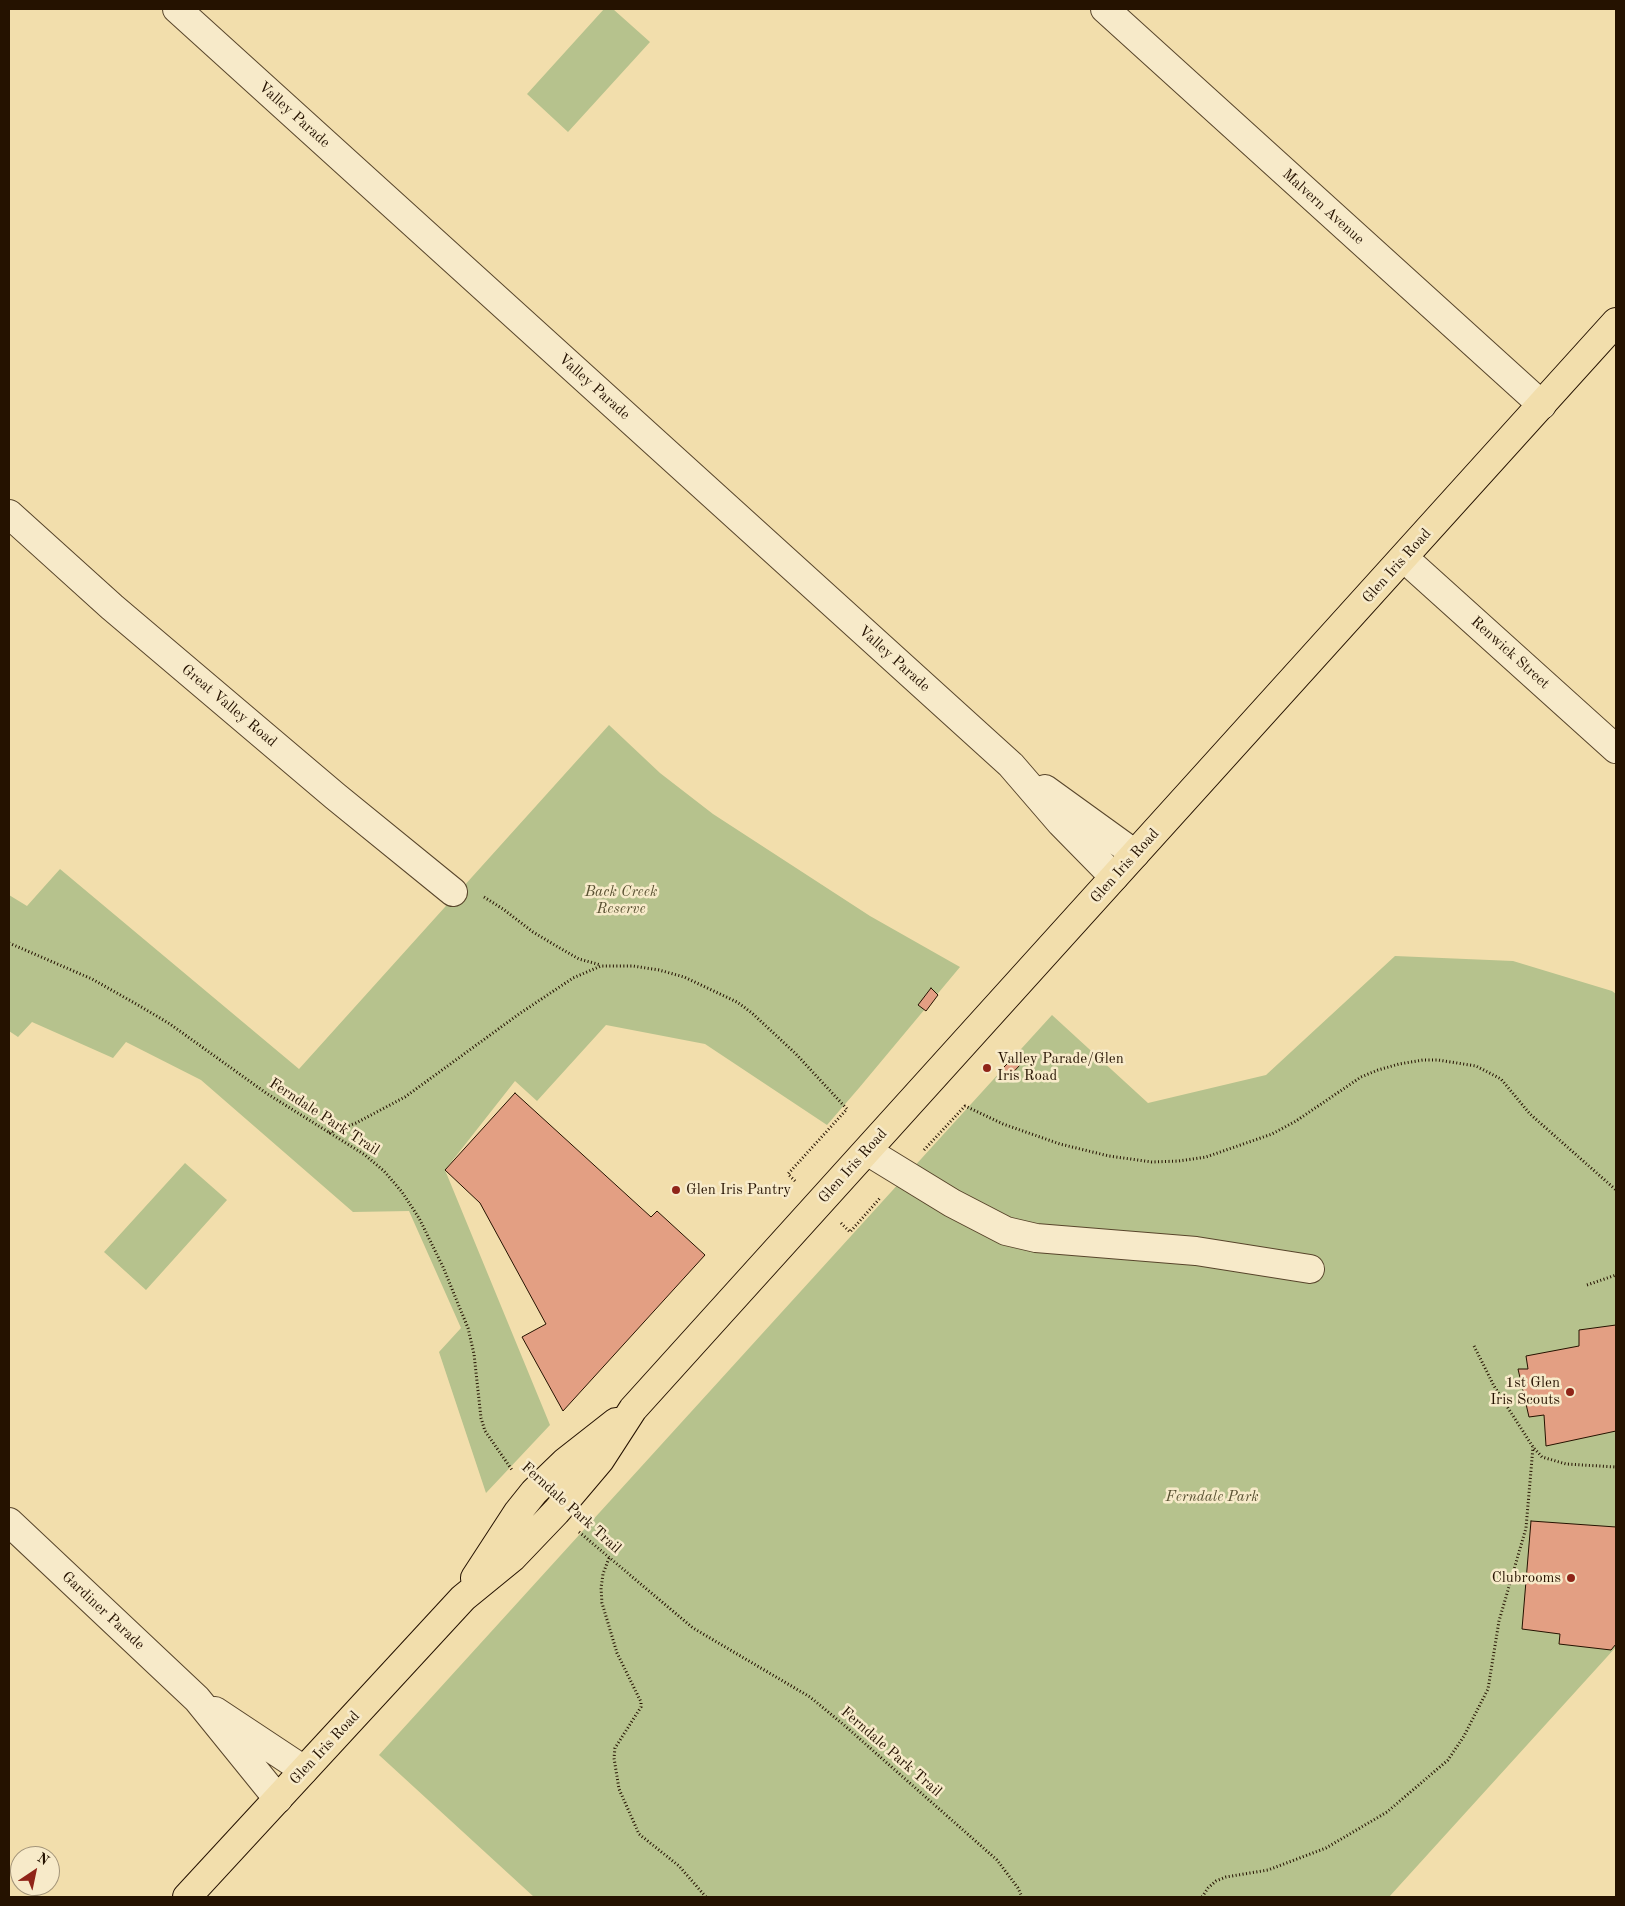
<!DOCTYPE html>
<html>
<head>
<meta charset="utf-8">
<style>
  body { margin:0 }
  #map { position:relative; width:1625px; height:1906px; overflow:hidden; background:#f2deac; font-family:"Old Standard TT",serif }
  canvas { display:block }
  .frame { position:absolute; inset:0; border:10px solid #251200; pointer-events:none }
  .north { position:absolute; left:10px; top:1846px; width:50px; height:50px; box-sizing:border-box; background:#f7eac9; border:1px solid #a39479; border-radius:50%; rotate:34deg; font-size:14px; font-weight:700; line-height:20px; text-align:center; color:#251200 }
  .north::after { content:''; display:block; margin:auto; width:18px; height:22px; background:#8f2418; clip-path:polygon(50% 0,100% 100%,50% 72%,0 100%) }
</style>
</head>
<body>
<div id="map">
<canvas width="1625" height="1906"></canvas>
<div class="frame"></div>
<div class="north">N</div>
</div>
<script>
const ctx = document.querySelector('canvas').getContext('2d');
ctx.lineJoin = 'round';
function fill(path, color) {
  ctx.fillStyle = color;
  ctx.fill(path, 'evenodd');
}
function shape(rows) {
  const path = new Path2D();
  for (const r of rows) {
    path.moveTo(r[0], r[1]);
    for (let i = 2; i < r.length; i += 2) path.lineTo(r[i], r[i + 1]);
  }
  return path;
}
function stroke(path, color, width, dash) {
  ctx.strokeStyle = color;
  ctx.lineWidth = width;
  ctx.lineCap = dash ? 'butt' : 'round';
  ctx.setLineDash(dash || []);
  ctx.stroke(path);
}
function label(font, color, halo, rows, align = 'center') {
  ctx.font = font + ' "Old Standard TT",serif';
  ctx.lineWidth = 5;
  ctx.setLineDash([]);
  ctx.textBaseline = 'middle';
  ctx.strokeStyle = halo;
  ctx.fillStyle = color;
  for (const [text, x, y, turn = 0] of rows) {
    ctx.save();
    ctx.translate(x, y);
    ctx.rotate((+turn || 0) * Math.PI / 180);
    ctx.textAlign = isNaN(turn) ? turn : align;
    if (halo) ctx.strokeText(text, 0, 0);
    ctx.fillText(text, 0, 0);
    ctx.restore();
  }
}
const green = shape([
  [604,9,613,9,650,42,568,132,527,94],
  [609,725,660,773,713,814,870,916,960,967,859,1088,827,1125,705,1044,606,1025,537,1101,515,1081,445,1170,550,1425,486,1493,439,1352,461,1328,409,1211,353,1212,201,1080,126,1042,113,1058,32,1022,18,1037,9,1031,9,895,27,906,60,869,299,1069],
  [1395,956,1513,961,1612,991,1616,994,1616,1647,1389,1897,534,1897,379,1755,1052,1015,1148,1103,1266,1075],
  [185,1163,227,1200,146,1290,104,1252]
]);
const building = shape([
  [931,988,938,995,926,1011,918,1005,931,988],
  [1013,1058,1020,1065,1006,1080,999,1072,1013,1058],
  [515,1093,651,1217,657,1211,705,1255,563,1411,522,1337,546,1324,480,1203,445,1170,515,1093],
  [1616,1325,1616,1431,1546,1446,1544,1415,1529,1417,1518,1369,1528,1369,1526,1356,1579,1346,1579,1330,1616,1325],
  [1531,1521,1616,1527,1616,1644,1611,1650,1559,1644,1560,1634,1522,1629,1531,1521]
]);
const path = shape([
  [484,897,503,909,533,932,558,947,579,959,601,965],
  [9,943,92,979,138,1005,170,1024,266,1093,365,1155,384,1171,402,1192,419,1218,443,1267,468,1328,474,1354,481,1418,485,1431,512,1470],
  [329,1133,356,1123,405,1097,519,1014,573,978,601,966,633,966,659,970,684,977,737,1002,752,1013,796,1054,847,1109,788,1174,796,1182],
  [924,1150,965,1106,1003,1124,1060,1144,1109,1156,1152,1162,1179,1161,1206,1157,1272,1134,1296,1121,1361,1077,1378,1070,1399,1064,1423,1060,1438,1060,1476,1066,1501,1079,1530,1114,1616,1190],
  [841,1223,850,1232,881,1197],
  [1587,1285,1616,1275],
  [1474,1346,1494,1386,1533,1447,1542,1457,1566,1464,1616,1467],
  [579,1532,693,1628,810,1697,844,1725,997,1860,1018,1888,1022,1897],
  [609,1558,603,1574,601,1588,602,1603,617,1653,641,1702,641,1707,615,1748,614,1758,619,1789,639,1834,679,1866,706,1897],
  [1202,1897,1208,1888,1216,1881,1226,1877,1268,1870,1326,1848,1387,1812,1448,1760,1464,1736,1488,1689,1499,1621,1526,1528,1533,1447]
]);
const minor = shape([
  [177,9,1011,765,1061,823,1114,877],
  [1105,9,1542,405],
  [9,514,112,607,335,796,453,892],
  [1404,558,1616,749],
  [1045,789,1135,854],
  [867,1151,952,1203,1006,1231,1036,1238,1196,1251,1310,1269],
  [9,1522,197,1699,278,1799],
  [215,1711,304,1770]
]);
const major = shape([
  [475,1578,518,1512,534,1492,565,1462,616,1422],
  [187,1897,463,1598,512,1558,556,1512,600,1460,633,1409,1616,322]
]);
const markers = [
  [987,1068,5,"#8f2418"],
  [676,1190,5,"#8f2418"],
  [1570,1392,5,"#8f2418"],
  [1571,1578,5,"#8f2418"]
];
const streetNames = [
  ["Valley Parade",294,115,42],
  ["Malvern Avenue",1323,207,42],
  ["Valley Parade",594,387,42],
  ["Glen Iris Road",1397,566,-48],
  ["Renwick Street",1510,653,42],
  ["Valley Parade",894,659,42],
  ["Great Valley Road",229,706,40],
  ["Glen Iris Road",1125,866,-48],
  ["Ferndale Park Trail",324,1117,33],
  ["Glen Iris Road",853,1166,-48],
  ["Ferndale Park Trail",571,1508,42],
  ["Gardiner Parade",103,1611,43],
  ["Glen Iris Road",325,1748,-47],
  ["Ferndale Park Trail",891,1752,41]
];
const parkNames = [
  ["Back Creek",621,892],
  ["Reserve",621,909],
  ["Ferndale Park",1212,1497]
];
const poiNames = [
  ["Valley Parade/Glen",997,1059],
  ["Iris Road",997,1076],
  ["Glen Iris Pantry",686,1190],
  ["1st Glen",1560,1383,"right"],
  ["Iris Scouts",1560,1400,"right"],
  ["Clubrooms",1561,1578,"right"]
];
fill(green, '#b6c28d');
fill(building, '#e39f83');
stroke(building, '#251200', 1);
stroke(minor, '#58452b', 30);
stroke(major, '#251200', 30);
stroke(path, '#251200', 3, [1, 2.5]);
stroke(minor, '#f7eac9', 28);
stroke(major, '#f2deac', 28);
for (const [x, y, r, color] of markers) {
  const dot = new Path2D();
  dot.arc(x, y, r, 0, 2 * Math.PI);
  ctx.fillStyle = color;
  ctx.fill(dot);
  stroke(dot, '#f7eac9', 2);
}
label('15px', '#251200', '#f7eac9', streetNames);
label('italic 15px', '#585031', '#f7eac9', parkNames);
label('15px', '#251200', '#f7eac9', poiNames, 'left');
</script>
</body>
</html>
